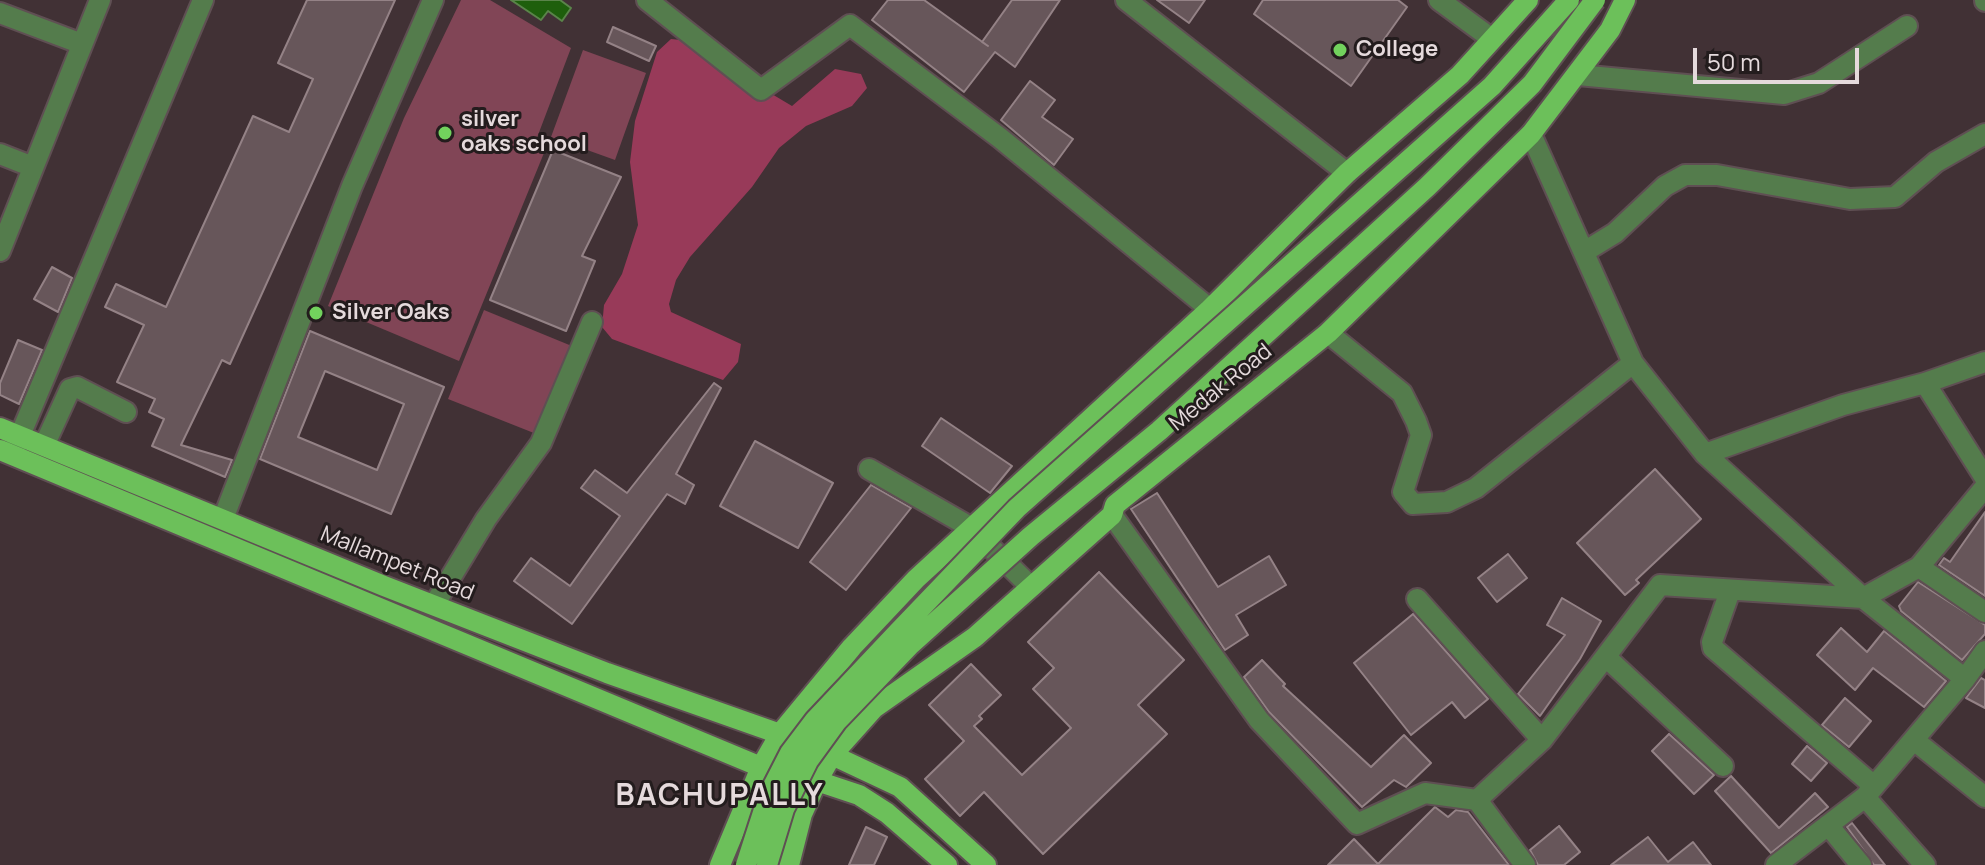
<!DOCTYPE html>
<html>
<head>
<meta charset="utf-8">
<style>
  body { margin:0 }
  #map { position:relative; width:1985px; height:865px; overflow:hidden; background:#413135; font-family:Manrope,sans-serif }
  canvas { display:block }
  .scale { position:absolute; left:1693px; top:48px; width:166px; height:36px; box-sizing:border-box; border:4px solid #e5dadc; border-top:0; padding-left:10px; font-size:24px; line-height:28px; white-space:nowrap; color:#e5dadc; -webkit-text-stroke:6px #231c1d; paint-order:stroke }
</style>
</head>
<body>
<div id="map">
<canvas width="1985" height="865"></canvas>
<div class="scale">50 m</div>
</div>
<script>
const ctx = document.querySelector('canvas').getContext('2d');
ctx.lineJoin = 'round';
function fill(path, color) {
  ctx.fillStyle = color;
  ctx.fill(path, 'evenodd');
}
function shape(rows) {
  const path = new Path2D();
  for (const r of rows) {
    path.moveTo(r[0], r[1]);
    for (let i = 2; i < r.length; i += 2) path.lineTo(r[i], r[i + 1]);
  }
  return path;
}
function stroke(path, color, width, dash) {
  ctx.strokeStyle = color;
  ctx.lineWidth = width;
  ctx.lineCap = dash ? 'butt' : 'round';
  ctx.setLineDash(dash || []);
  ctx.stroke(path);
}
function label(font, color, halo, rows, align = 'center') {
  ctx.font = font + ' Manrope,sans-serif';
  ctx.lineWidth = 6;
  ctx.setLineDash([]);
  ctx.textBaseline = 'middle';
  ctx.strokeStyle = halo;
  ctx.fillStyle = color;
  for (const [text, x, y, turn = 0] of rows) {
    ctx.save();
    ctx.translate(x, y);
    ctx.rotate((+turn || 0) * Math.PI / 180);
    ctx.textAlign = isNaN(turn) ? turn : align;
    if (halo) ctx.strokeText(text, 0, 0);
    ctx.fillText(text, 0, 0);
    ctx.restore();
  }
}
const green = shape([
  [461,0,490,0,571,48,535,143,546,148,459,361,328,306,404,118],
  [583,50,646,73,615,160,551,137],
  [484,310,584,351,549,439,448,399]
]);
const forest = shape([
  [671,39,681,40,792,106,835,69,861,74,867,88,852,106,806,126,779,148,752,187,690,257,676,280,669,304,671,312,741,344,738,362,723,380,612,339,602,327,604,305,622,274,638,225,630,162,635,121,657,52]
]);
const water = shape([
  [511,0,560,0,571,8,562,21,548,11,541,20,511,0]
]);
const building = shape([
  [307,0,395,0,230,364,222,360,181,445,232,460,225,477,152,446,164,419,149,412,155,399,117,382,144,325,105,307,116,284,166,307,253,116,289,132,313,79,278,63,307,0],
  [888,0,924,0,988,46,982,42,1012,0,1060,0,1015,67,995,52,964,92,872,20,888,0],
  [1157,0,1205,0,1189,23,1157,0],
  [1263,0,1398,0,1407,7,1351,86,1254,14,1263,0],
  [613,27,656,46,649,61,607,42,613,27],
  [1030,81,1055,100,1042,117,1073,139,1054,165,1001,120,1030,81],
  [553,150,621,177,582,256,595,261,566,331,490,300,553,150],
  [52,267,72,278,58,312,34,299,52,267],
  [310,331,444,387,391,514,260,459,310,331],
  [325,371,404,404,377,470,298,437,325,371],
  [18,340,42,350,19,404,0,395,0,383,18,340],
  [714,383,721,388,676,474,694,485,685,504,667,494,572,624,514,581,531,558,570,586,620,516,581,488,595,470,627,493,714,383],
  [941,418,1012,466,990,493,922,446,941,418],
  [755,441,833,483,798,548,720,506,755,441],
  [1655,469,1701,519,1636,580,1639,583,1625,595,1577,543,1655,469],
  [871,485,911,508,846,590,810,562,871,485],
  [1157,493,1218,587,1269,556,1286,585,1236,615,1248,635,1225,650,1131,509,1157,493],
  [1985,512,1985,596,1939,565,1944,558,1950,562,1985,512],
  [1508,554,1527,578,1497,602,1478,578,1508,554],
  [1099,572,1184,660,1138,705,1167,734,1043,854,984,792,960,816,925,779,964,741,929,705,971,664,1001,695,979,716,982,719,974,726,1022,775,1071,728,1033,689,1054,668,1028,642,1099,572],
  [1918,582,1985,625,1985,634,1962,660,1901,611,1899,606,1918,582],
  [1562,598,1601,621,1580,659,1540,716,1518,694,1565,635,1547,625,1562,598],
  [1413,614,1488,699,1465,718,1452,702,1411,735,1354,663,1413,614],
  [1841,628,1867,652,1884,631,1946,681,1924,707,1873,668,1855,690,1817,655,1841,628],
  [1262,660,1285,684,1283,686,1371,767,1404,735,1431,763,1406,787,1394,780,1362,807,1269,712,1244,677,1262,660],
  [1981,678,1985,680,1985,708,1966,698,1981,678],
  [1845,698,1871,721,1849,747,1822,725,1845,698],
  [1669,734,1714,775,1694,794,1652,751,1669,734],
  [1807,746,1827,763,1811,781,1792,764,1807,746],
  [1731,776,1779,828,1815,793,1828,807,1771,853,1715,791,1731,776],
  [1435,807,1448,817,1456,810,1468,812,1509,865,1328,865,1354,839,1378,864,1435,807],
  [1852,823,1885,865,1874,865,1847,827,1852,823],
  [1559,826,1580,852,1564,865,1538,865,1530,850,1559,826],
  [866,827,887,837,874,865,849,865,866,827],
  [1648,837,1668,862,1693,842,1711,865,1611,865,1648,837]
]);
const minor = shape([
  [647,0,761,90,850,25,1000,138,1210,309],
  [1126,0,1347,173],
  [1439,0,1492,39],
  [1985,0,1985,1],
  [0,13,82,44],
  [1578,75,1784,94,1819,83,1907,26],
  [1531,134,1633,363,1705,454,1863,598,1965,679],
  [0,154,33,167],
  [0,251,100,0],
  [1584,252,1615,233,1665,186,1685,175,1717,175,1850,199,1895,197,1936,162,1985,134],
  [1328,333,1402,393,1416,421,1421,435,1403,492,1413,504,1447,502,1476,488,1633,363],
  [1925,383,1985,478],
  [44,446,70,389,77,387,126,412],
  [14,450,203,0],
  [1705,454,1843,405,1925,383,1985,362],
  [869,469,970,527,1031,587],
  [1112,515,1259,720,1357,824,1425,793,1477,800,1542,740,1660,585,1863,598,1919,567,1985,487],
  [223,519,352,186,433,0],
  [1919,567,1985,612],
  [1730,591,1712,642,1713,648,1874,786],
  [1417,599,1542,740],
  [434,605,486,519,541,443,592,322],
  [1607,658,1723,766],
  [1914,740,1985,797],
  [1865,797,1925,865],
  [1477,800,1525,865],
  [1828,825,1861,865],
  [1776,865,1865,797,1965,679,1985,651]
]);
const major = shape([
  [0,428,384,586,607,673,780,734],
  [0,450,761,767],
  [832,755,900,787,986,865],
  [817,781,859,795,887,813,947,865],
  [720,865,761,767,780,734,852,647,916,579,1210,309,1347,173,1460,75,1528,0],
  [789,865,802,814,817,781,832,755,874,708,975,637,1112,515,1115,505,1328,333,1531,134,1610,30,1625,0]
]);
const majorBridge = shape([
  [746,865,769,794,790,753,815,720,898,632,1017,508,1492,86,1569,0],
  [767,865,784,809,808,761,837,721,910,645,1031,536,1159,431,1427,187,1532,84,1595,0]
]);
const markers = [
  [1340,50,8,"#72d25d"],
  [445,133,8,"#72d25d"],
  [316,313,8,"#72d25d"]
];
const poiNames = [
  ["College",1356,50],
  ["silver",461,120],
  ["oaks school",461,145],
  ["Silver Oaks",332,313]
];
const streetNames = [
  ["Medak Road",1221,388,-39],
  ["Mallampet Road",397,564,22]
];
const districtNames = [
  ["BACHUPALLY",720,797]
];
fill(green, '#814556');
fill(forest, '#983a59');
fill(water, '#1e5f0c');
stroke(water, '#5a844a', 2);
fill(building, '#67565a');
stroke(building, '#948286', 2);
stroke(minor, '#5f4f53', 24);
stroke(major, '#5f4f53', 24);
stroke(minor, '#547c4c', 20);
stroke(major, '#6cc05a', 20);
stroke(majorBridge, '#5f4f53', 24, []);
stroke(majorBridge, '#6cc05a', 20);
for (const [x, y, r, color] of markers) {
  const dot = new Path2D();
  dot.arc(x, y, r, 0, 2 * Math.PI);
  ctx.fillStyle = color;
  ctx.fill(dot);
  stroke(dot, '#231c1d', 3);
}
label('bold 22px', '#e5dadc', '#231c1d', poiNames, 'left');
label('22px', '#e5dadc', '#231c1d', streetNames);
ctx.letterSpacing = '2px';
label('bold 30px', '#e5dadc', '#231c1d', districtNames);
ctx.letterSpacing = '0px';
</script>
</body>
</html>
